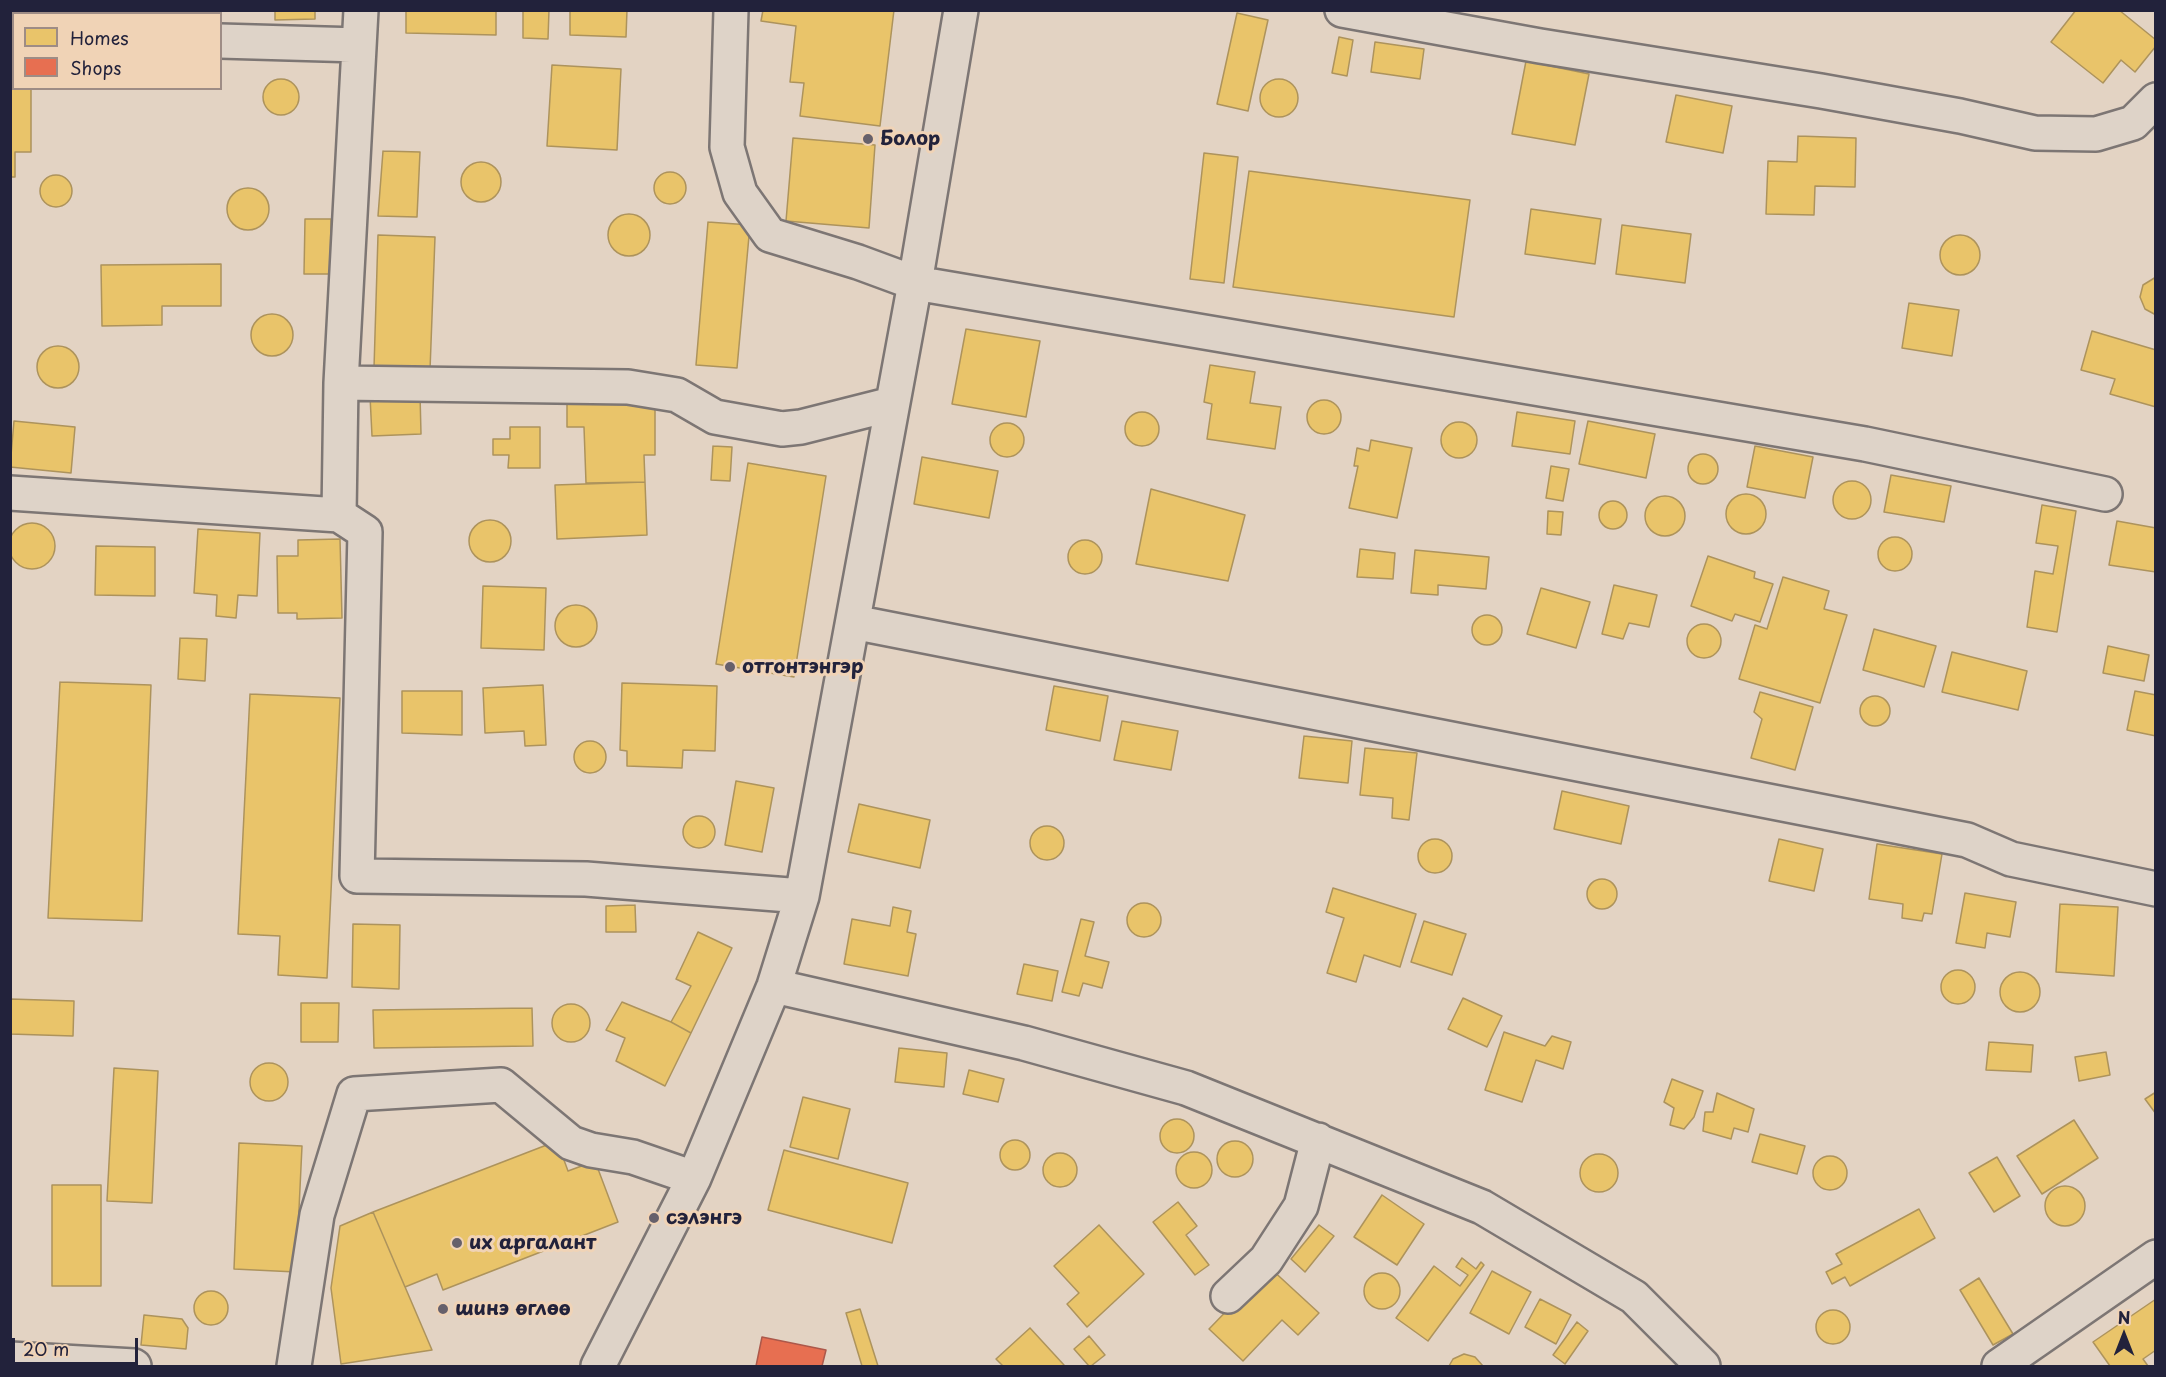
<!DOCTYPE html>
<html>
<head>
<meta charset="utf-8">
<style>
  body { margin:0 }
  #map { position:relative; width:2166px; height:1377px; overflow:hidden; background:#e3d3c3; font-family:"Playpen Sans",sans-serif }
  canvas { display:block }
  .frame { position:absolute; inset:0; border:12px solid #22223b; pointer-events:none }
  .legend { position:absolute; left:12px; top:12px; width:210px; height:78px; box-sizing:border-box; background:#f0d3b6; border:2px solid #9e8c85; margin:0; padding:8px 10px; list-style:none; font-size:18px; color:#22223b }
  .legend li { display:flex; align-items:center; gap:12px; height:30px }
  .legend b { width:30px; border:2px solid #9e8c85 }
  .north { position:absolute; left:2094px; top:1305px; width:60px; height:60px; -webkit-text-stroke:4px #f0d3b6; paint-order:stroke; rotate:0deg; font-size:16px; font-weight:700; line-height:24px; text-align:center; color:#22223b }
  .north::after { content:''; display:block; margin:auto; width:21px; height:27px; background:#22223b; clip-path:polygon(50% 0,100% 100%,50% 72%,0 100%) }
  .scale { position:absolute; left:12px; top:1338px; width:126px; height:27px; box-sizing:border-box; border:3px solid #22223b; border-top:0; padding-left:8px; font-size:18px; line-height:21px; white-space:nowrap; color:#22223b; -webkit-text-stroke:4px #f0d3b6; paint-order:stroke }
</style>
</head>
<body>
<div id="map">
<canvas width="2166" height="1377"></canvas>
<div class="frame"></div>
<ul class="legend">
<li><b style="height:16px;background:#e9c46a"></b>Homes</li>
<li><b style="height:16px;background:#e76f51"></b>Shops</li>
</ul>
<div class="north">N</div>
<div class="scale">20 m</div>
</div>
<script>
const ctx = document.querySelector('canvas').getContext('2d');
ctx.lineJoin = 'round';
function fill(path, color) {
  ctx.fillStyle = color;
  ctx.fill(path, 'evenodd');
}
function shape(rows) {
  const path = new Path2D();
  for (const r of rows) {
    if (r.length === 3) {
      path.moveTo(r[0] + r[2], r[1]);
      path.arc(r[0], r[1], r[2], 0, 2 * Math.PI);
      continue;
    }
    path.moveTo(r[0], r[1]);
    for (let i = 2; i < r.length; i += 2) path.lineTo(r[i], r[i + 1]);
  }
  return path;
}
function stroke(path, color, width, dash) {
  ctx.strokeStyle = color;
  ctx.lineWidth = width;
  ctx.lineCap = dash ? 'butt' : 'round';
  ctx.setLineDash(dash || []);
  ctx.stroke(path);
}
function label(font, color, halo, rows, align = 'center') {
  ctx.font = font + ' "Playpen Sans",sans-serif';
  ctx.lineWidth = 6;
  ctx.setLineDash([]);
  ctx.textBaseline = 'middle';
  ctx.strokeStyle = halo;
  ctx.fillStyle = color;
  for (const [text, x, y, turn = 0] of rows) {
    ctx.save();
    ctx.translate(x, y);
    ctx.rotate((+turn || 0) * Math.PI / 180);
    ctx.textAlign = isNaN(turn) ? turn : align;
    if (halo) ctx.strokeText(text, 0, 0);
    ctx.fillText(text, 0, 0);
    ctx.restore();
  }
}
const homes = shape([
  [275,10,315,10,315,19,275,20,275,10],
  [406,10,496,10,496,35,406,33,406,10],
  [523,10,549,10,548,39,523,38,523,10],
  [570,10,627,10,626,37,570,35,570,10],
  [763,10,894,10,880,126,800,116,804,83,790,82,796,26,761,21,763,10],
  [2076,10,2119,10,2156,40,2156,46,2135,72,2121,60,2103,83,2051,42,2076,10],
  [1237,13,1268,20,1248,111,1217,104,1237,13],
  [1339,37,1353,40,1347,76,1332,73,1339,37],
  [1375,42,1424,49,1420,79,1371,72,1375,42],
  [1526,61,1589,74,1575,145,1512,134,1526,61],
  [552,65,621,69,617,150,547,146,552,65],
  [10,78,14,78,14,88,31,88,31,152,15,152,15,177,10,177,10,78],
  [281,97,18],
  [1279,98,19],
  [1676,95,1732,106,1723,153,1666,142,1676,95],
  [1798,136,1856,138,1855,187,1815,186,1814,215,1766,214,1768,161,1797,162,1798,136],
  [793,138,875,145,869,228,786,221,793,138],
  [383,151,420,152,417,217,378,216,383,151],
  [1204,153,1238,157,1224,283,1190,279,1204,153],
  [481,182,20],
  [1249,171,1470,200,1454,317,1233,287,1249,171],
  [670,188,16],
  [56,191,16],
  [248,209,21],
  [1531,209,1601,219,1595,264,1525,254,1531,209],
  [629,235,21],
  [305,219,331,219,330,274,304,274,305,219],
  [708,222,750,225,737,368,696,365,708,222],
  [1622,225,1691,234,1685,283,1616,274,1622,225],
  [378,235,435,237,430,370,374,368,378,235],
  [1960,255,20],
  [221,264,221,306,162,306,162,325,102,326,101,265,221,264],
  [2156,277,2156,315,2145,309,2140,297,2143,285,2156,277],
  [1909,303,1959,310,1952,356,1902,348,1909,303],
  [272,335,21],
  [966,329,1040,341,1026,417,952,404,966,329],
  [2092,331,2156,350,2156,407,2110,394,2115,379,2081,370,2092,331],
  [58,367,21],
  [1210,365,1255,372,1250,403,1281,407,1275,449,1207,439,1212,404,1204,402,1210,365],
  [420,394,421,434,372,436,370,396,420,394],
  [567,394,655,394,655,455,644,455,645,482,586,483,584,427,567,427,567,394],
  [1324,417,17],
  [1517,412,1575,421,1570,454,1512,446,1517,412],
  [1142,429,17],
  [14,421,75,427,71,473,10,467,14,421],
  [1588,421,1655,434,1646,478,1579,464,1588,421],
  [1459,440,18],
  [1007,440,17],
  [510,427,540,427,540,468,508,468,509,455,493,455,493,439,510,439,510,427],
  [1371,440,1412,448,1397,518,1349,508,1358,466,1354,466,1357,448,1369,451,1371,440],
  [713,446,732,447,730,481,711,480,713,446],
  [1755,446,1813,457,1805,498,1747,487,1755,446],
  [1703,469,15],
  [922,457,998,471,989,518,914,504,922,457],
  [748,463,826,476,794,677,716,664,748,463],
  [1551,466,1569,469,1563,501,1546,498,1551,466],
  [1891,475,1951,486,1944,522,1884,512,1891,475],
  [1852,500,19],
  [645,482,647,535,557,539,555,485,645,482],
  [1151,489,1245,515,1228,581,1136,564,1151,489],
  [1746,514,20],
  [1665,516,20],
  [1613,515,14],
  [2042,505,2076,511,2057,632,2027,627,2035,571,2053,574,2058,546,2036,543,2042,505],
  [1548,511,1563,512,1561,535,1547,534,1548,511],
  [490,541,21],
  [2117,521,2156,528,2156,572,2109,565,2117,521],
  [32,546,23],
  [198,529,260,533,257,596,238,595,236,618,216,616,217,595,194,593,198,529],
  [1895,554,17],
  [340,539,342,618,297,619,297,613,278,613,277,556,298,556,298,540,340,539],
  [1085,557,17],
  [96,546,155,547,155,596,95,595,96,546],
  [1360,549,1395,553,1393,579,1357,577,1360,549],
  [1415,550,1489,557,1486,589,1438,585,1438,595,1411,593,1415,550],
  [1708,556,1755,572,1754,578,1773,584,1760,622,1735,614,1732,621,1691,606,1708,556],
  [1783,577,1829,591,1824,609,1847,615,1820,703,1739,679,1755,625,1767,629,1783,577],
  [1614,585,1657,595,1649,627,1629,623,1623,639,1602,634,1614,585],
  [483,586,546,588,544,650,481,648,483,586],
  [1541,588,1590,602,1576,648,1527,634,1541,588],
  [576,626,21],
  [1487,630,15],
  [1704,641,17],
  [1874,629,1936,646,1924,687,1863,670,1874,629],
  [180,638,207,639,205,681,178,679,180,638],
  [2108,646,2149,655,2144,681,2103,673,2108,646],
  [1952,652,2027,671,2018,710,1942,692,1952,652],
  [60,682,151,685,142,921,48,918,60,682],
  [622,683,717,686,715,751,683,750,682,768,627,766,627,751,620,750,622,683],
  [543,685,546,745,525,746,524,731,485,733,483,688,543,685],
  [1054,686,1108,696,1100,741,1046,730,1054,686],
  [402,691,462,691,462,735,402,733,402,691],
  [2135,691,2156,695,2156,736,2127,730,2135,691],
  [1760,692,1813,707,1795,770,1751,758,1762,719,1754,712,1760,692],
  [250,694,340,698,327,978,278,975,280,936,238,934,250,694],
  [1875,711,15],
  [1122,721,1178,731,1171,770,1114,760,1122,721],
  [1304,736,1352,741,1348,783,1299,778,1304,736],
  [590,757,16],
  [1365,748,1417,753,1409,820,1392,818,1393,798,1360,795,1365,748],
  [736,781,774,788,762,852,725,845,736,781],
  [1562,791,1629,806,1621,844,1554,829,1562,791],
  [859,804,930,820,920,868,848,852,859,804],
  [699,832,16],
  [1047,843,17],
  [1779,839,1823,849,1814,891,1769,881,1779,839],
  [1435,856,17],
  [1877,844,1942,854,1932,914,1924,913,1922,921,1902,918,1903,904,1869,899,1877,844],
  [1602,894,15],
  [1333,888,1416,914,1400,967,1364,955,1356,982,1327,973,1344,918,1326,912,1333,888],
  [1965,893,2016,902,2010,937,1987,933,1985,948,1956,943,1965,893],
  [1144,920,17],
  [2060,904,2118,907,2114,976,2056,972,2060,904],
  [635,905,636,932,606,932,606,906,635,905],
  [893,907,911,911,907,932,916,934,908,976,844,964,852,919,890,926,893,907],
  [1081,919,1094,922,1085,956,1109,962,1102,988,1083,983,1079,996,1062,992,1081,919],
  [1424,921,1466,934,1452,975,1411,962,1424,921],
  [353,924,400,925,399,989,352,987,353,924],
  [698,932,732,948,691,1033,671,1022,691,986,676,979,698,932],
  [1024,964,1058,971,1052,1001,1017,994,1024,964],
  [1958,987,17],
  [2020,992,20],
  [1463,998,1502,1016,1487,1047,1448,1029,1463,998],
  [10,999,74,1001,73,1036,10,1034,10,999],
  [622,1002,671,1022,691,1033,665,1086,616,1061,625,1038,606,1030,622,1002],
  [301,1003,339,1003,338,1042,301,1042,301,1003],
  [571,1023,19],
  [532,1008,533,1046,374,1048,373,1010,532,1008],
  [1504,1032,1545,1046,1552,1036,1571,1042,1563,1069,1536,1060,1522,1102,1485,1090,1504,1032],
  [1989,1042,2033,1045,2031,1072,1986,1070,1989,1042],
  [899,1048,947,1053,944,1087,895,1082,899,1048],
  [2106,1052,2110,1075,2079,1081,2075,1057,2106,1052],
  [269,1082,19],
  [114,1068,158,1071,152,1203,107,1201,114,1068],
  [969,1070,1004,1079,998,1102,963,1094,969,1070],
  [1672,1079,1703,1091,1694,1117,1684,1129,1670,1125,1674,1108,1664,1102,1672,1079],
  [2156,1092,2156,1114,2145,1099,2156,1092],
  [1717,1093,1754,1109,1748,1132,1734,1128,1731,1139,1703,1131,1705,1112,1713,1112,1717,1093],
  [803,1097,850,1109,838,1159,790,1147,803,1097],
  [1177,1136,17],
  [2074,1120,2098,1158,2042,1194,2017,1156,2074,1120],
  [1760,1134,1805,1146,1797,1174,1752,1162,1760,1134],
  [1015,1155,15],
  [1235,1159,18],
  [557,1141,568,1171,595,1161,618,1222,443,1290,437,1274,405,1287,373,1212,557,1141],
  [239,1143,302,1146,296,1272,234,1269,239,1143],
  [784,1150,908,1183,892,1243,768,1210,784,1150],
  [1194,1170,18],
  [1060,1170,17],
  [1599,1173,19],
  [1830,1173,17],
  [1997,1157,2020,1196,1994,1212,1969,1173,1997,1157],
  [52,1185,101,1185,101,1286,52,1286,52,1185],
  [2065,1206,20],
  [1382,1195,1424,1224,1397,1265,1354,1237,1382,1195],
  [1178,1202,1197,1226,1186,1235,1209,1265,1195,1275,1153,1222,1178,1202],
  [1919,1209,1935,1238,1850,1286,1845,1277,1832,1284,1826,1272,1842,1264,1836,1254,1919,1209],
  [373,1212,432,1350,341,1364,331,1288,340,1226,373,1212],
  [1099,1225,1144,1274,1087,1327,1067,1304,1079,1293,1054,1266,1099,1225],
  [1319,1225,1334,1236,1305,1272,1291,1259,1319,1225],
  [1462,1258,1476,1269,1481,1262,1484,1265,1428,1341,1396,1318,1434,1266,1460,1286,1468,1275,1456,1267,1462,1258],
  [1269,1267,1319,1313,1298,1335,1282,1320,1243,1361,1209,1329,1269,1267],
  [1492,1271,1531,1292,1509,1334,1470,1313,1492,1271],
  [1382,1291,18],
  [1979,1278,2013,1334,1993,1345,1960,1290,1979,1278],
  [211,1308,17],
  [1540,1299,1571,1315,1556,1344,1525,1327,1540,1299],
  [2156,1299,2156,1350,2143,1359,2148,1366,2110,1366,2093,1342,2156,1299],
  [860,1309,878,1366,862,1366,846,1313,860,1309],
  [1833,1327,17],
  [144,1315,182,1319,188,1328,186,1349,141,1345,144,1315],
  [1577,1322,1588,1331,1565,1364,1553,1355,1577,1322],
  [1030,1328,1064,1365,1063,1366,1003,1366,996,1359,1030,1328],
  [1089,1336,1105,1355,1091,1366,1089,1366,1074,1349,1089,1336],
  [1464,1354,1475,1357,1483,1366,1449,1366,1453,1359,1464,1354]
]);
const shops = shape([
  [762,1337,826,1350,822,1366,756,1366,762,1337]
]);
const minor = shape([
  [731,10,727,147,740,193,770,235,858,262,915,283,1865,444,2105,494],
  [1342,10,1540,46,1821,91,1960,116,2035,133,2096,134,2133,123,2156,100],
  [220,41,359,45],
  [10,45,14,45],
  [341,383,628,387,677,395,715,417,782,429,801,427,892,404],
  [10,493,339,515,365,532,357,876,586,879,802,896],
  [339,515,341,383,361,10],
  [853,622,1967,840,2011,859,2156,889],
  [774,986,1024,1043,1186,1088,1482,1207,1634,1297,1703,1366],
  [1228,1296,1266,1260,1301,1206,1318,1140],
  [10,1359,134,1366],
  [294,1366,317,1215,354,1094,501,1085,571,1143,591,1150,633,1157,694,1178],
  [598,1366,694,1178,774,986,802,896,915,283,961,10],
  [1999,1366,2156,1257]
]);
const markers = [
  [868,139,6,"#66606b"],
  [730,667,6,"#66606b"],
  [654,1218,6,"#66606b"],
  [457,1243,6,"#66606b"],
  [443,1309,6,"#66606b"]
];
const poiNames = [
  ["Болор",880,139],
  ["отгонтэнгэр",742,667],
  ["сэлэнгэ",666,1218],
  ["их аргалант",469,1243],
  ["шинэ өглөө",455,1309]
];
fill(homes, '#e9c46a');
stroke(homes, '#ad935c', 1.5);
fill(shops, '#e76f51');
stroke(shops, '#ac584a', 1.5);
stroke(minor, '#7d7674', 38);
stroke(minor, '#ded3c8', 33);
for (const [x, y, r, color] of markers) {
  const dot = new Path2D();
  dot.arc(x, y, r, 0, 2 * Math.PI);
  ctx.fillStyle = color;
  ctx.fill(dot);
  stroke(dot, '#f0d3b6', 2);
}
label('bold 20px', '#22223b', '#f0d3b6', poiNames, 'left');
</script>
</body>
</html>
